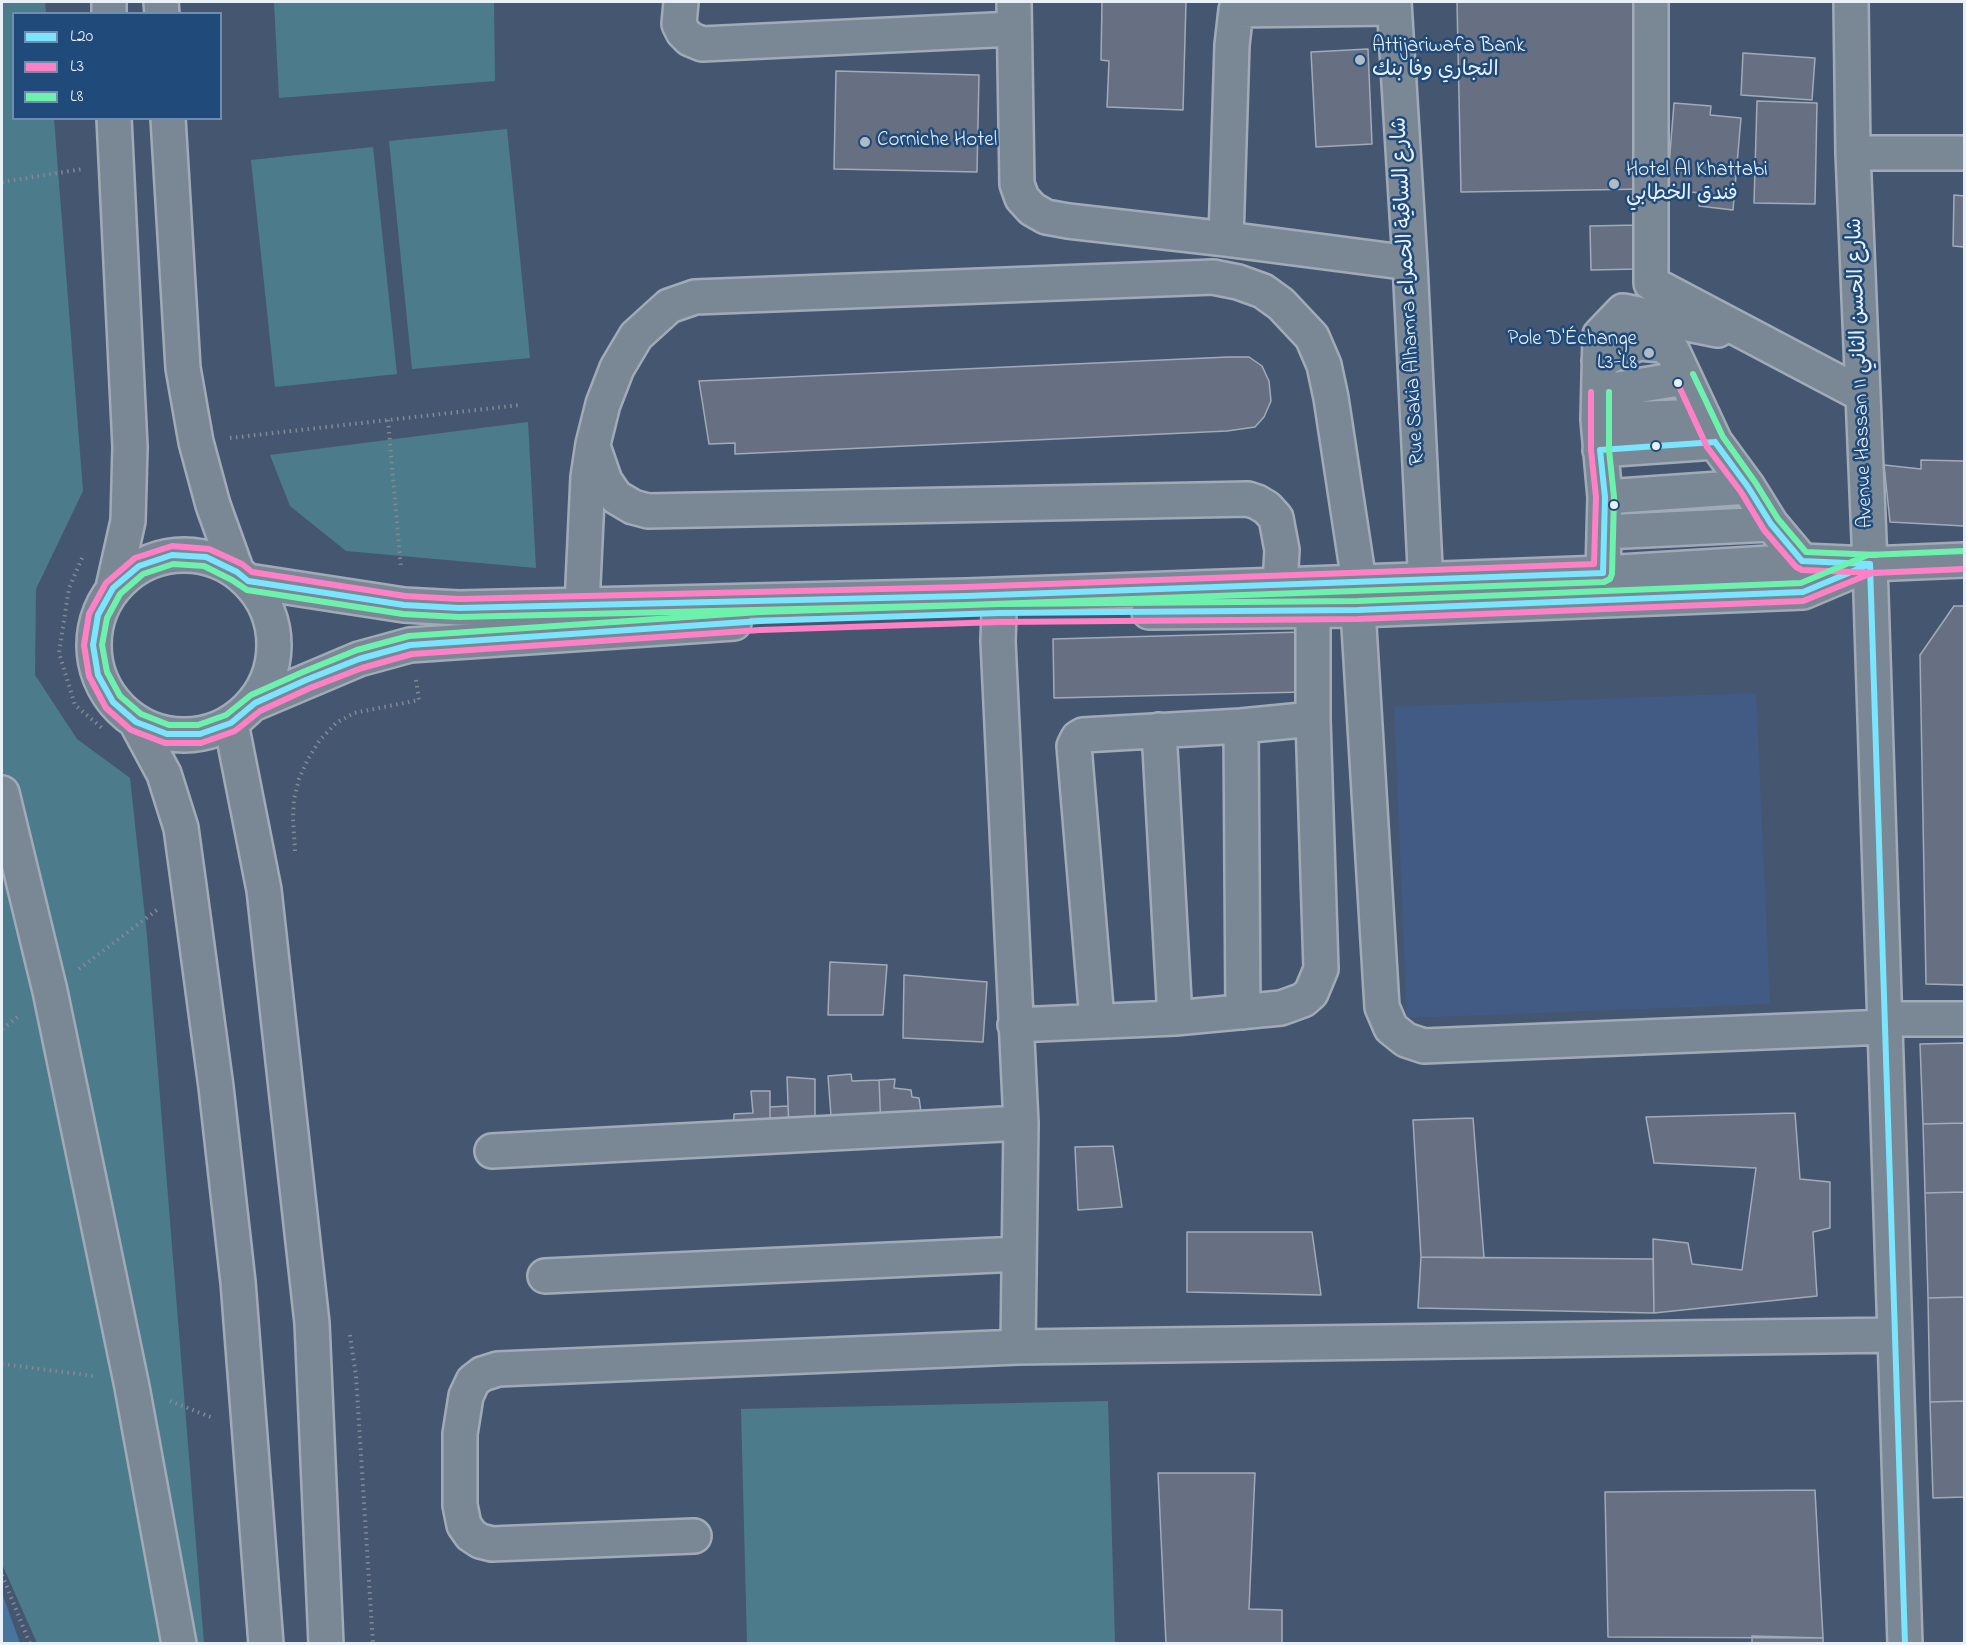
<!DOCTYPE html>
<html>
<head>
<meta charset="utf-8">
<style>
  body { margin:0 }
  #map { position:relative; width:1966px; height:1645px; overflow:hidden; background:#455770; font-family:"Indie Flower",sans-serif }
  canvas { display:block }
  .frame { position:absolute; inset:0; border:3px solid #e8f1f8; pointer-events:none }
  .legend { position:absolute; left:12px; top:12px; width:210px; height:108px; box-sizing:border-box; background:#1f4a7a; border:2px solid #6f8dac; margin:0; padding:8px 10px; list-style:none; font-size:18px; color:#e8f1f8 }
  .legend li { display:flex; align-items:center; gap:12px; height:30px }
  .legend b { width:30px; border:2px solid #6f8dac }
</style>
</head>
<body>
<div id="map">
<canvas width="1966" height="1645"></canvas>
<div class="frame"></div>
<ul class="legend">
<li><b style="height:8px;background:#7ae5fd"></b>L20</li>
<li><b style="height:8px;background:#ff80c5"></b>L3</li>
<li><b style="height:8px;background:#6df2ae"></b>L8</li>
</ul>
</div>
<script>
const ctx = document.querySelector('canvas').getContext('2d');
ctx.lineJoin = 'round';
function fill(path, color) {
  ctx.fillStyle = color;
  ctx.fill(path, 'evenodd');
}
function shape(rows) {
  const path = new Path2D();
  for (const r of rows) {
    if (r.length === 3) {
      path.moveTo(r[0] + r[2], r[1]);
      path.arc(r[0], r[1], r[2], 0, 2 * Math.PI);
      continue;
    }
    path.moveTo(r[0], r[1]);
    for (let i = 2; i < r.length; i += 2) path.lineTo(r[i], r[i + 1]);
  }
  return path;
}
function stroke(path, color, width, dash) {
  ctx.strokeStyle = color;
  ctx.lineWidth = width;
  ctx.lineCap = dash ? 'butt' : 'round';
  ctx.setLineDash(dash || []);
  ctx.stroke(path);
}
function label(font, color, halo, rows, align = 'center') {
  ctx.font = font + ' "Indie Flower","Playpen Sans Arabic",sans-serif';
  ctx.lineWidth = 5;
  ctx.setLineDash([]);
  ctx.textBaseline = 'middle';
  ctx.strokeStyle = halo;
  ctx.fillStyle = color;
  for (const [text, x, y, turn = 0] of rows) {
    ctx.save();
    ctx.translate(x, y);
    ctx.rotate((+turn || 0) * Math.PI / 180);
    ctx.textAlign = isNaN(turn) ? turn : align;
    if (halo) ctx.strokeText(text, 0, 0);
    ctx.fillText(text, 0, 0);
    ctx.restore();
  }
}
const built = shape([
  [1756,693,1770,1004,1407,1018,1394,707]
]);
const green = shape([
  [2,2,45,2,46,13,14,14,14,118,54,119,83,491,36,589,35,675,77,739,130,778,147,936,204,1643,37,1643,2,1564],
  [274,2,494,2,495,81,279,98],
  [507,129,530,358,412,369,389,141],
  [373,147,397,374,275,387,251,160],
  [528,422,536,568,346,551,290,506,270,455],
  [1108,1401,1115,1643,747,1643,741,1409]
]);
const water = shape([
  [2,1591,2,1593,20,1643,2,1643]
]);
const building = shape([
  [1102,2,1186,2,1183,110,1107,107,1109,61,1101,60,1102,2],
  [1457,2,1643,2,1646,189,1461,192,1457,2],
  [1368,49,1372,144,1316,147,1311,52,1368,49],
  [1743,53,1815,58,1812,100,1741,95,1743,53],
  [836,71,979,75,977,172,834,169,836,71],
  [1757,101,1817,103,1815,204,1754,203,1757,101],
  [1674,103,1711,106,1710,115,1741,118,1733,210,1699,206,1701,193,1667,190,1674,103],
  [1954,195,1964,196,1964,247,1953,246,1954,195],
  [1638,225,1639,269,1591,270,1590,226,1638,225],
  [1228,357,1249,357,1262,366,1269,381,1271,401,1264,417,1255,427,1227,431,735,454,735,443,709,444,699,381,1228,357],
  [1921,460,1964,461,1964,526,1890,522,1884,465,1921,469,1921,460],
  [1954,606,1964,606,1964,985,1926,984,1920,655,1954,606],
  [1303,632,1304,692,1054,698,1053,639,1303,632],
  [830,962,887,965,883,1015,828,1015,830,962],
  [904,975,987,982,983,1042,903,1038,904,975],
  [1964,1043,1964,1123,1923,1124,1920,1044,1964,1043],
  [851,1074,852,1081,879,1080,881,1128,832,1129,828,1076,851,1074],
  [787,1077,815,1079,815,1130,789,1130,787,1077],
  [895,1079,894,1088,911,1090,912,1097,919,1098,923,1125,881,1128,879,1080,895,1079],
  [751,1091,770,1091,770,1132,733,1134,734,1114,753,1113,751,1091],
  [788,1106,789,1130,770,1132,770,1107,788,1106],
  [1795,1113,1800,1179,1830,1182,1830,1228,1813,1232,1817,1296,1654,1313,1653,1239,1688,1243,1692,1264,1742,1270,1756,1168,1654,1163,1646,1117,1795,1113],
  [1473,1118,1484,1258,1421,1257,1413,1120,1473,1118],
  [1964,1123,1964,1192,1925,1193,1923,1124,1964,1123],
  [1113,1146,1122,1207,1078,1210,1075,1147,1113,1146],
  [1964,1192,1964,1297,1928,1298,1925,1193,1964,1192],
  [1187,1232,1312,1232,1321,1295,1187,1292,1187,1232],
  [1421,1257,1653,1259,1654,1313,1418,1308,1421,1257],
  [1964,1297,1964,1401,1930,1402,1928,1298,1964,1297],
  [1964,1401,1964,1497,1933,1498,1930,1402,1964,1401],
  [1158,1473,1255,1473,1249,1609,1282,1610,1282,1644,1166,1644,1158,1473],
  [1815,1490,1823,1638,1608,1637,1605,1492,1815,1490],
  [1752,1636,1823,1638,1823,1644,1752,1644,1752,1636]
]);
const path = shape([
  [2,182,83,169],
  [388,420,401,569],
  [230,438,520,405],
  [82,558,69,588,59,653,75,705,102,728],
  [295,851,293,818,294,799,299,779,308,759,320,740,336,723,354,713,419,700,416,680],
  [79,969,157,910],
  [2,1029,19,1016],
  [350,1335,356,1376,373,1644],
  [2,1364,94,1376],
  [170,1401,213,1418],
  [2,1575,30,1644]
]);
const minor = shape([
  [681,2,679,24,683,32,690,39,702,44,1014,29],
  [1014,2,1017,184,1022,198,1032,209,1046,217,1068,221,1226,239,1410,263],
  [1394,2,1410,263,1427,607],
  [1651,2,1651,283,1863,395],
  [1851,2,1853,153,1870,564,1905,1644],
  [1853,153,1964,153],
  [1226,239,1232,45,1236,10,1394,8],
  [1599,361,1639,343,1662,345,1673,352,1715,442,1748,487,1771,524,1802,561],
  [1600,392,1685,378],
  [1598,420,1703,416],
  [594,449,605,481,616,497,633,507,648,511,1248,499,1257,502,1267,508,1276,518,1282,550,1280,585],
  [1600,450,1715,442],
  [1605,497,1748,487],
  [1604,532,1771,524],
  [1603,573,1605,497,1598,420,1600,335,1623,311,1718,330],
  [582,605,588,477,593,444,603,404,617,368,636,336,669,306,695,297,1213,277,1238,282,1263,291,1281,304,1312,337,1324,365,1331,398,1359,582],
  [1358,610,1382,1007,1391,1028,1406,1040,1424,1046,1886,1027],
  [999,613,998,641,1021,1123,1018,1347],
  [1241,726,1243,1012],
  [1159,730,1175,1018],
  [2,793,50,991,132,1387,179,1644],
  [1885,1019,1964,1019],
  [1097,1020,1074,746,1078,738,1083,735,1241,726,1313,719],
  [1015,1025,1175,1018,1281,1008,1303,1000,1311,993,1321,969,1313,719,1313,610],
  [492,1151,1021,1123],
  [545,1276,1019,1254],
  [694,1536,492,1544,480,1541,471,1535,464,1525,460,1505,460,1434,466,1396,473,1381,482,1374,498,1369,1018,1347,1895,1335]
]);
const major = shape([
  [109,2,109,14],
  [161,2,162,14],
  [168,118,183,368,196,442,213,505,237,572],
  [184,645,90],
  [248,581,404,605,459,608,966,596,1280,585,1603,573,1802,561,1870,564,1964,560],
  [113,588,128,521,130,447,114,118],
  [1149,612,1358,610,1803,592,1860,568],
  [255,703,359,659,410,645,734,623],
  [136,722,164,774,181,828,191,901,216,1087,238,1282,266,1644],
  [231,723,264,890,312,1323,326,1644]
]);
const bus1 = shape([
  [1715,442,1748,487,1771,524,1802,561,1870,564],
  [1600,450,1605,497,1603,573,966,596,459,608,404,605,248,581,237,572,206,557,172,555,139,566,113,588,98,615,93,645,98,675,113,702,136,722,167,734,200,734,231,723,255,703,306,680,359,659,410,645,760,621,999,613,1358,610,1803,592,1870,564],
  [1600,450,1715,442],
  [1870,564,1905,1644]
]);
const bus2 = shape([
  [1677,382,1707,447,1741,492,1764,530,1796,567,1802,570,1878,573],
  [1591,392,1591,450,1596,497,1594,564,966,587,459,599,405,596,252,572,242,564,209,549,172,546,135,558,106,583,89,614,84,645,89,676,106,708,131,730,165,743,201,743,235,731,260,711,310,688,362,668,412,654,760,630,999,622,1358,619,1803,601,1872,573,1964,569]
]);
const bus3 = shape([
  [1693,374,1723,437,1755,482,1778,519,1806,552,1878,555],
  [1609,392,1609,450,1614,497,1612,574,1610,579,1604,582,966,605,459,617,403,614,247,590,232,580,204,566,173,564,143,574,120,594,107,618,102,645,107,672,120,696,141,714,169,725,198,725,226,715,251,695,303,672,357,650,409,636,760,612,999,604,1358,601,1801,583,1868,555,1964,551]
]);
const markers = [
  [1360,60,6,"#afbbc8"],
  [865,142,6,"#afbbc8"],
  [1614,184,6,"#afbbc8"],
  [1649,353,6,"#afbbc8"],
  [1678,383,5,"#e8f1f8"],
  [1656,446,5,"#e8f1f8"],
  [1614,505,5,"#e8f1f8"]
];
const poiNames = [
  ["Attijariwafa Bank",1372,48],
  ["التجاري وفا بنك",1372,72],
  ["Corniche Hotel",877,142],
  ["Hotel Al Khattabi",1626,172],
  ["فندق الخطابي",1626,196],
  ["Pole D'Échange",1637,341,"right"],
  ["L3-L8",1637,365,"right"]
];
const streetNames = [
  ["Rue Sakia Alhamra شارع الساقية الحمراء",1410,291,-93],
  ["Avenue Hassan II شارع الحسن الثاني",1862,373,-92]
];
fill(built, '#425b85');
fill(green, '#4c7c8c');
fill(water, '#46759e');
fill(building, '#667082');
stroke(building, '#a1abb8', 1.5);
stroke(minor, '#a1abb8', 38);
stroke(major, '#a1abb8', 38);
stroke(path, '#808a97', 4, [1.5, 4.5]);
stroke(minor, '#7a8795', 33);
stroke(major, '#7a8795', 33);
stroke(bus1, '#7ae5fd', 6);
stroke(bus2, '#ff80c5', 6);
stroke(bus3, '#6df2ae', 6);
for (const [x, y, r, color] of markers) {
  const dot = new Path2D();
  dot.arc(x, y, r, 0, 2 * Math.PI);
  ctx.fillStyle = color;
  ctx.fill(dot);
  stroke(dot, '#1f4a7a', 2);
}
label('21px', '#e8f1f8', '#1f4a7a', poiNames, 'left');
label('21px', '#e8f1f8', '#1f4a7a', streetNames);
</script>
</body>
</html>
